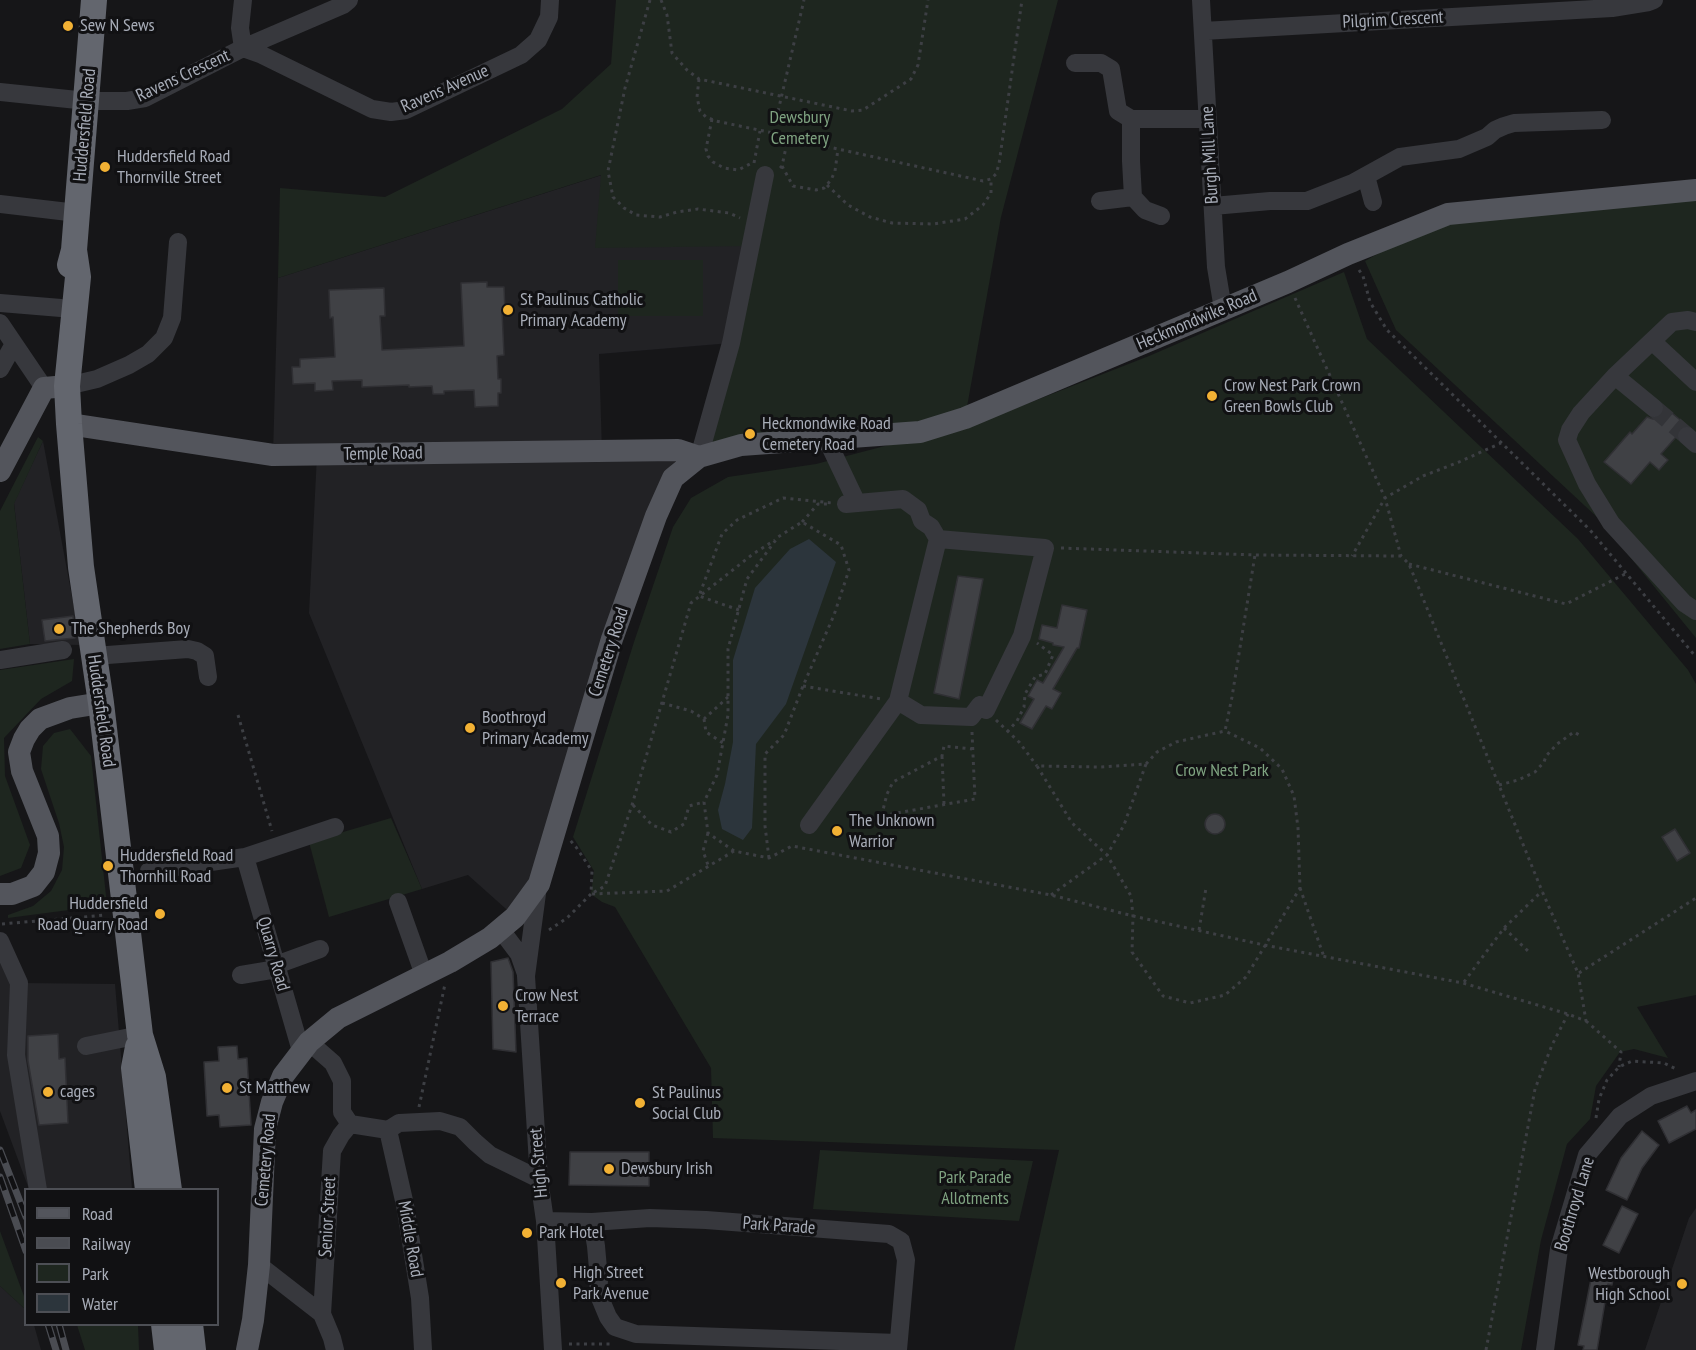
<!DOCTYPE html>
<html>
<head>
<meta charset="utf-8">
<style>
  body { margin:0 }
  #map { position:relative; width:1696px; height:1350px; overflow:hidden; background:#161618; font-family:"PT Sans Narrow",sans-serif }
  canvas { display:block }
  .legend { position:absolute; left:24px; top:1188px; width:195px; height:138px; box-sizing:border-box; background:#111113; border:2px solid #4d4f55; margin:0; padding:8px 10px; list-style:none; font-size:18px; color:#a8adb8 }
  .legend li { display:flex; align-items:center; gap:12px; height:30px }
  .legend b { width:30px; border:2px solid #4d4f55 }
</style>
</head>
<body>
<div id="map">
<canvas width="1696" height="1350"></canvas>
<ul class="legend">
<li><b style="height:8px;background:#53555c"></b>Road</li>
<li><b style="height:8px;background:#4a4c52"></b>Railway</li>
<li><b style="height:16px;background:#1e261f"></b>Park</li>
<li><b style="height:16px;background:#2c353c"></b>Water</li>
</ul>
</div>
<script>
const ctx = document.querySelector('canvas').getContext('2d');
ctx.lineJoin = 'round';
function fill(path, color) {
  ctx.fillStyle = color;
  ctx.fill(path, 'evenodd');
}
function shape(rows) {
  const path = new Path2D();
  for (const r of rows) {
    if (r.length === 3) {
      path.moveTo(r[0] + r[2], r[1]);
      path.arc(r[0], r[1], r[2], 0, 2 * Math.PI);
      continue;
    }
    path.moveTo(r[0], r[1]);
    for (let i = 2; i < r.length; i += 2) path.lineTo(r[i], r[i + 1]);
  }
  return path;
}
function stroke(path, color, width, dash) {
  ctx.strokeStyle = color;
  ctx.lineWidth = width;
  ctx.lineCap = dash ? 'butt' : 'round';
  ctx.setLineDash(dash || []);
  ctx.stroke(path);
}
function label(font, color, halo, rows, align = 'center') {
  ctx.font = font + ' "PT Sans Narrow",sans-serif';
  ctx.lineWidth = 6;
  ctx.setLineDash([]);
  ctx.textBaseline = 'middle';
  ctx.strokeStyle = halo;
  ctx.fillStyle = color;
  for (const [text, x, y, turn = 0] of rows) {
    ctx.save();
    ctx.translate(x, y);
    ctx.rotate((+turn || 0) * Math.PI / 180);
    ctx.textAlign = isNaN(turn) ? turn : align;
    if (halo) ctx.strokeText(text, 0, 0);
    ctx.fillText(text, 0, 0);
    ctx.restore();
  }
}
const built = shape([
  [602,175,751,246,731,343,599,354,602,451,678,450,673,478,556,826,515,917,468,875,422,889,309,613,317,455,273,455,278,278],
  [43,441,81,645,30,644,14,503],
  [0,956,20,983,115,984,132,1189,29,1189,0,1111],
  [1696,1208,1696,1350,1645,1350,1689,1218],
  [0,1286,25,1309,26,1324,34,1325,41,1350,0,1350]
]);
const green = shape([
  [616,0,1058,0,1001,217,965,418,699,457,751,246,595,248,601,175,278,278,280,188,385,197,562,109,611,64],
  [1696,190,1696,638,1599,519,1396,330,1365,261,1448,214],
  [618,260,703,260,703,316,618,316],
  [1344,272,1367,339,1578,539,1688,670,1696,684,1696,995,1637,1007,1668,1058,1634,1049,1620,1052,1596,1086,1590,1119,1567,1144,1541,1240,1521,1350,1014,1350,1059,1150,713,1138,711,1068,615,907,602,902,591,894,594,871,573,837,634,642,673,527,691,498,728,477,816,464,988,419,1149,356],
  [38,437,43,441,14,504,30,644,0,649,0,511],
  [74,659,72,681,41,699,4,738,5,776,30,845,21,868,0,876,0,670],
  [70,729,91,756,107,905,8,918,8,915,33,906,51,891,62,870,64,847,59,823,41,769,43,746,54,733],
  [391,818,422,889,329,917,309,842],
  [820,1150,1033,1161,1019,1221,813,1209],
  [0,1231,25,1299,25,1309,0,1286],
  [77,1325,138,1325,139,1350,85,1350]
]);
const water = shape([
  [809,539,836,562,786,704,756,744,752,828,743,840,722,829,718,810,725,784,733,742,733,660,755,588,790,549]
]);
const building = shape([
  [487,282,487,287,504,287,505,311,502,311,504,355,497,356,498,379,501,379,501,393,498,393,498,406,475,407,474,390,444,391,444,394,433,394,432,386,409,387,409,385,362,387,362,380,332,381,333,390,315,391,315,383,293,384,292,367,300,367,300,359,335,357,333,317,330,318,329,290,384,288,385,316,380,316,382,350,464,346,461,283,487,282],
  [1665,407,1686,425,1678,429,1676,437,1661,454,1668,460,1659,470,1650,462,1631,484,1604,462,1630,432,1632,434,1647,417,1653,419,1658,418,1663,415,1665,407],
  [958,576,983,579,959,699,934,693,958,576],
  [1062,605,1087,610,1079,648,1077,648,1053,689,1061,693,1052,709,1046,706,1032,729,1020,723,1034,699,1028,696,1037,680,1043,683,1064,647,1053,645,1053,643,1039,639,1042,625,1057,628,1062,605],
  [73,616,75,638,45,641,42,620,73,616],
  [1215,824,10],
  [1675,829,1690,853,1677,861,1662,837,1675,829],
  [508,958,513,972,516,1052,493,1049,491,962,508,958],
  [58,1034,59,1059,65,1058,68,1123,39,1125,28,1061,28,1036,58,1034],
  [237,1046,238,1059,247,1058,251,1125,220,1127,219,1115,207,1116,204,1062,219,1061,218,1047,237,1046],
  [1687,1106,1691,1113,1696,1110,1696,1129,1669,1143,1658,1121,1687,1106],
  [1642,1131,1659,1145,1642,1168,1627,1200,1606,1190,1621,1158,1642,1131],
  [570,1152,649,1152,649,1186,569,1185,570,1152],
  [1622,1206,1638,1214,1619,1253,1603,1245,1622,1206],
  [1593,1269,1614,1273,1612,1285,1608,1284,1597,1350,1583,1350,1584,1346,1578,1345,1593,1269]
]);
const minorTunnel = shape([
  [1654,408,1687,436]
]);
const path = shape([
  [650,0,625,88,608,171,613,197,624,208,636,215,660,217,677,212,698,209,729,213,740,218],
  [661,0,667,15,672,53,687,70,699,79,852,111,863,110,911,79,918,65,928,0],
  [699,79,697,97,700,111,706,117,716,121,773,133,788,138,983,181,991,179,996,174,999,164,1022,0],
  [712,119,706,149,708,156,713,162,724,168,738,170,752,163],
  [773,133,804,0],
  [754,163,760,131],
  [782,166,793,186,816,190,824,188,831,180,835,171,838,149],
  [780,168,782,166,788,138],
  [827,185,848,205,870,217,892,223,933,224,965,219,983,205,991,193,991,179],
  [1359,270,1363,276,1370,302,1387,330,1590,530,1696,657],
  [1295,298,1385,498,1352,556],
  [802,522,818,504,829,504],
  [1061,548,1255,555,1401,556],
  [1409,564,1566,604,1627,573],
  [739,610,699,596,722,534,737,520,783,498,832,503],
  [803,686,881,699],
  [662,703,691,711,704,719,728,697],
  [238,715,272,831],
  [704,719,706,732,723,743],
  [996,720,1019,742,1037,766],
  [972,732,975,799,886,815,883,810,887,794,893,782,942,756,944,746,972,749],
  [1007,732,1017,721,1024,707,1025,694,1035,677,1045,674,1053,655,1037,643],
  [942,756,944,804],
  [1146,764,1157,752,1176,742,1225,731,1232,697,1255,555],
  [1499,785,1518,780,1535,772,1544,762,1546,756,1557,744,1574,732,1581,736],
  [633,805,652,825,671,832,684,824,689,806,704,802],
  [708,833,703,851,708,865],
  [734,851,667,891,591,894,605,886,632,805,691,603,753,554,775,540],
  [769,858,765,826,765,754,784,735,803,686,834,615,849,570,841,545,802,522,778,537,747,579,728,649,728,715,717,775,704,802,708,833,734,851,769,858,792,846,1051,895,1133,916,1264,945,1463,983,1568,1014,1586,1021,1578,973,1542,891,1409,564,1401,556,1385,498,1423,476,1459,462,1501,443],
  [1300,888,1324,957],
  [1051,895,1107,855,1124,825,1146,764,1101,767,1037,766,1072,823,1107,855,1131,896,1133,916,1132,952,1163,996,1190,1003,1225,995,1246,977,1300,888,1298,828,1294,796,1282,769,1260,748,1225,731],
  [2,924,106,915],
  [1504,928,1528,951],
  [549,930,567,918,591,894,592,871,576,847,570,840],
  [1199,930,1206,888],
  [1579,973,1696,898],
  [1464,982,1504,928,1542,891],
  [1586,1021,1621,1052,1619,1067],
  [419,1107,445,984],
  [1596,1118,1599,1099,1607,1080,1619,1067,1632,1061,1647,1062,1664,1063,1678,1070],
  [569,1344,610,1344],
  [1486,1350,1535,1089,1552,1045,1568,1014]
]);
const minor = shape([
  [243,0,240,28,243,48,260,54,372,109,391,112,406,110,521,55,538,40,549,17,550,0],
  [1201,0,1216,267,1223,309],
  [1203,31,1612,8,1649,2,1654,0],
  [1075,63,1101,63,1111,69,1118,111,1131,119],
  [0,92,87,101,127,101,145,98,243,48,343,5,349,0],
  [1366,176,1373,202],
  [1100,201,1133,197],
  [0,204,77,213],
  [1213,206,1270,201,1307,201,1353,183,1400,157,1459,149,1487,137,1495,130,1504,126,1514,123,1602,120],
  [1161,216,1145,210,1133,197,1131,161,1131,119,1208,119],
  [0,303,61,308],
  [1696,322,1688,320,1672,322,1615,376,1581,413,1570,430,1567,440,1587,484,1611,523,1684,603,1696,611],
  [0,323,44,388],
  [1653,342,1696,382],
  [0,369,14,344],
  [1615,376,1654,408],
  [67,386,97,379,129,365,148,354,164,338,172,318,178,242],
  [1687,436,1696,444],
  [827,440,857,503],
  [699,457,731,343,765,175],
  [846,504,903,499,918,510,922,521,931,527,938,539],
  [94,656,188,649,197,651,205,656,208,677],
  [0,660,63,650],
  [980,705,971,717,921,715,898,701,938,539,1045,548,1022,636,986,710],
  [809,825,898,701],
  [245,857,301,1051],
  [149,871,245,857,335,827],
  [538,886,526,976,539,1179,545,1221,553,1350],
  [398,902,424,975],
  [501,930,519,954,526,974],
  [0,941,19,983,16,1055,38,1190],
  [276,965,320,949],
  [241,975,277,969],
  [309,1042,333,1063,342,1081,342,1112,350,1124,388,1130,399,1123,440,1121,460,1127,475,1142,490,1155,539,1179],
  [86,1046,140,1035],
  [388,1130,405,1205,420,1298,423,1350],
  [545,1221,592,1222,650,1218,706,1220,889,1234,901,1241,906,1260,898,1350],
  [592,1222,596,1246,599,1280,598,1293,608,1317,615,1327,636,1334,898,1343],
  [259,1265,322,1314],
  [335,1350,332,1338,322,1314,332,1151,341,1135,350,1124],
  [1545,1350,1559,1249,1587,1155,1620,1116,1651,1096,1696,1081]
]);
const major = shape([
  [69,424,273,455,678,450,699,457],
  [0,471,44,388,67,386],
  [0,894,12,894,33,886,44,872,49,853,48,836,22,771,19,752,24,739,30,729,40,719,70,708,101,703],
  [247,1350,253,1320,259,1265,265,1129,272,1102,283,1076,309,1042,338,1018,450,962,490,938,515,917,539,884,612,639,656,516,673,478,699,457,741,445,920,432,965,418,1288,282,1348,254,1448,214,1696,190]
]);
const highway = shape([
  [74,250,78,277,67,386,69,424,81,567,101,703,140,1035,153,1077,169,1190],
  [70,265,74,250,94,0],
  [138,1047,134,1068,148,1190],
  [164,1324,167,1350],
  [190,1324,193,1350]
]);
const rail = shape([
  [0,1150,26,1217],
  [0,1177,26,1251],
  [48,1324,56,1350],
  [59,1324,66,1350]
]);
const markers = [
  [68,26,6,"#f2b134"],
  [105,167,6,"#f2b134"],
  [508,310,6,"#f2b134"],
  [1212,396,6,"#f2b134"],
  [750,434,6,"#f2b134"],
  [59,629,6,"#f2b134"],
  [470,728,6,"#f2b134"],
  [837,831,6,"#f2b134"],
  [108,866,6,"#f2b134"],
  [160,914,6,"#f2b134"],
  [503,1006,6,"#f2b134"],
  [227,1088,6,"#f2b134"],
  [48,1092,6,"#f2b134"],
  [640,1103,6,"#f2b134"],
  [609,1169,6,"#f2b134"],
  [527,1233,6,"#f2b134"],
  [561,1283,6,"#f2b134"],
  [1682,1284,6,"#f2b134"]
];
const streetNames = [
  ["Pilgrim Crescent",1393,20,-3],
  ["Ravens Crescent",183,76,-25],
  ["Ravens Avenue",445,89,-24],
  ["Huddersfield Road",85,125,-85],
  ["Burgh Mill Lane",1210,155,-93],
  ["Heckmondwike Road",1197,320,-23],
  ["Temple Road",383,454,-1],
  ["Cemetery Road",609,652,-72],
  ["Huddersfield Road",101,711,82],
  ["Quarry Road",273,954,74],
  ["Cemetery Road",266,1160,-85],
  ["High Street",539,1163,-95],
  ["Boothroyd Lane",1575,1204,-73],
  ["Senior Street",328,1217,-87],
  ["Park Parade",779,1226,4],
  ["Middle Road",410,1239,80]
];
const poiNames = [
  ["Sew N Sews",80,26],
  ["Huddersfield Road",117,157],
  ["Thornville Street",117,178],
  ["St Paulinus Catholic",520,300],
  ["Primary Academy",520,321],
  ["Crow Nest Park Crown",1224,386],
  ["Green Bowls Club",1224,407],
  ["Heckmondwike Road",762,424],
  ["Cemetery Road",762,445],
  ["The Shepherds Boy",71,629],
  ["Boothroyd",482,718],
  ["Primary Academy",482,739],
  ["The Unknown",849,821],
  ["Warrior",849,842],
  ["Huddersfield Road",120,856],
  ["Thornhill Road",120,877],
  ["Huddersfield",148,904,"right"],
  ["Road Quarry Road",148,925,"right"],
  ["Crow Nest",515,996],
  ["Terrace",515,1017],
  ["St Matthew",239,1088],
  ["cages",60,1092],
  ["St Paulinus",652,1093],
  ["Social Club",652,1114],
  ["Dewsbury Irish",621,1169],
  ["Park Hotel",539,1233],
  ["High Street",573,1273],
  ["Park Avenue",573,1294],
  ["Westborough",1670,1274,"right"],
  ["High School",1670,1295,"right"]
];
const parkNames = [
  ["Dewsbury",800,118],
  ["Cemetery",800,139],
  ["Crow Nest Park",1222,771],
  ["Park Parade",975,1178],
  ["Allotments",975,1199]
];
fill(built, '#222225');
fill(green, '#1e261f');
fill(water, '#2c353c');
fill(building, '#404145');
stroke(building, '#303034', 1.5);
stroke(minorTunnel, '#333438', 18, [18, 9]);
stroke(path, '#3d3f44', 3, [3, 4.5]);
stroke(minor, '#37383d', 18);
stroke(major, '#53555c', 22);
stroke(highway, '#63666e', 26);
stroke(rail, '#4a4c52', 7);
stroke(rail, '#111113', 4.5, [14]);
for (const [x, y, r, color] of markers) {
  const dot = new Path2D();
  dot.arc(x, y, r, 0, 2 * Math.PI);
  ctx.fillStyle = color;
  ctx.fill(dot);
  stroke(dot, '#111113', 2);
}
label('18px', '#a8adb8', '#111113', streetNames);
label('18px', '#a8adb8', '#111113', poiNames, 'left');
label('18px', '#7fa381', '#111113', parkNames);
</script>
</body>
</html>
